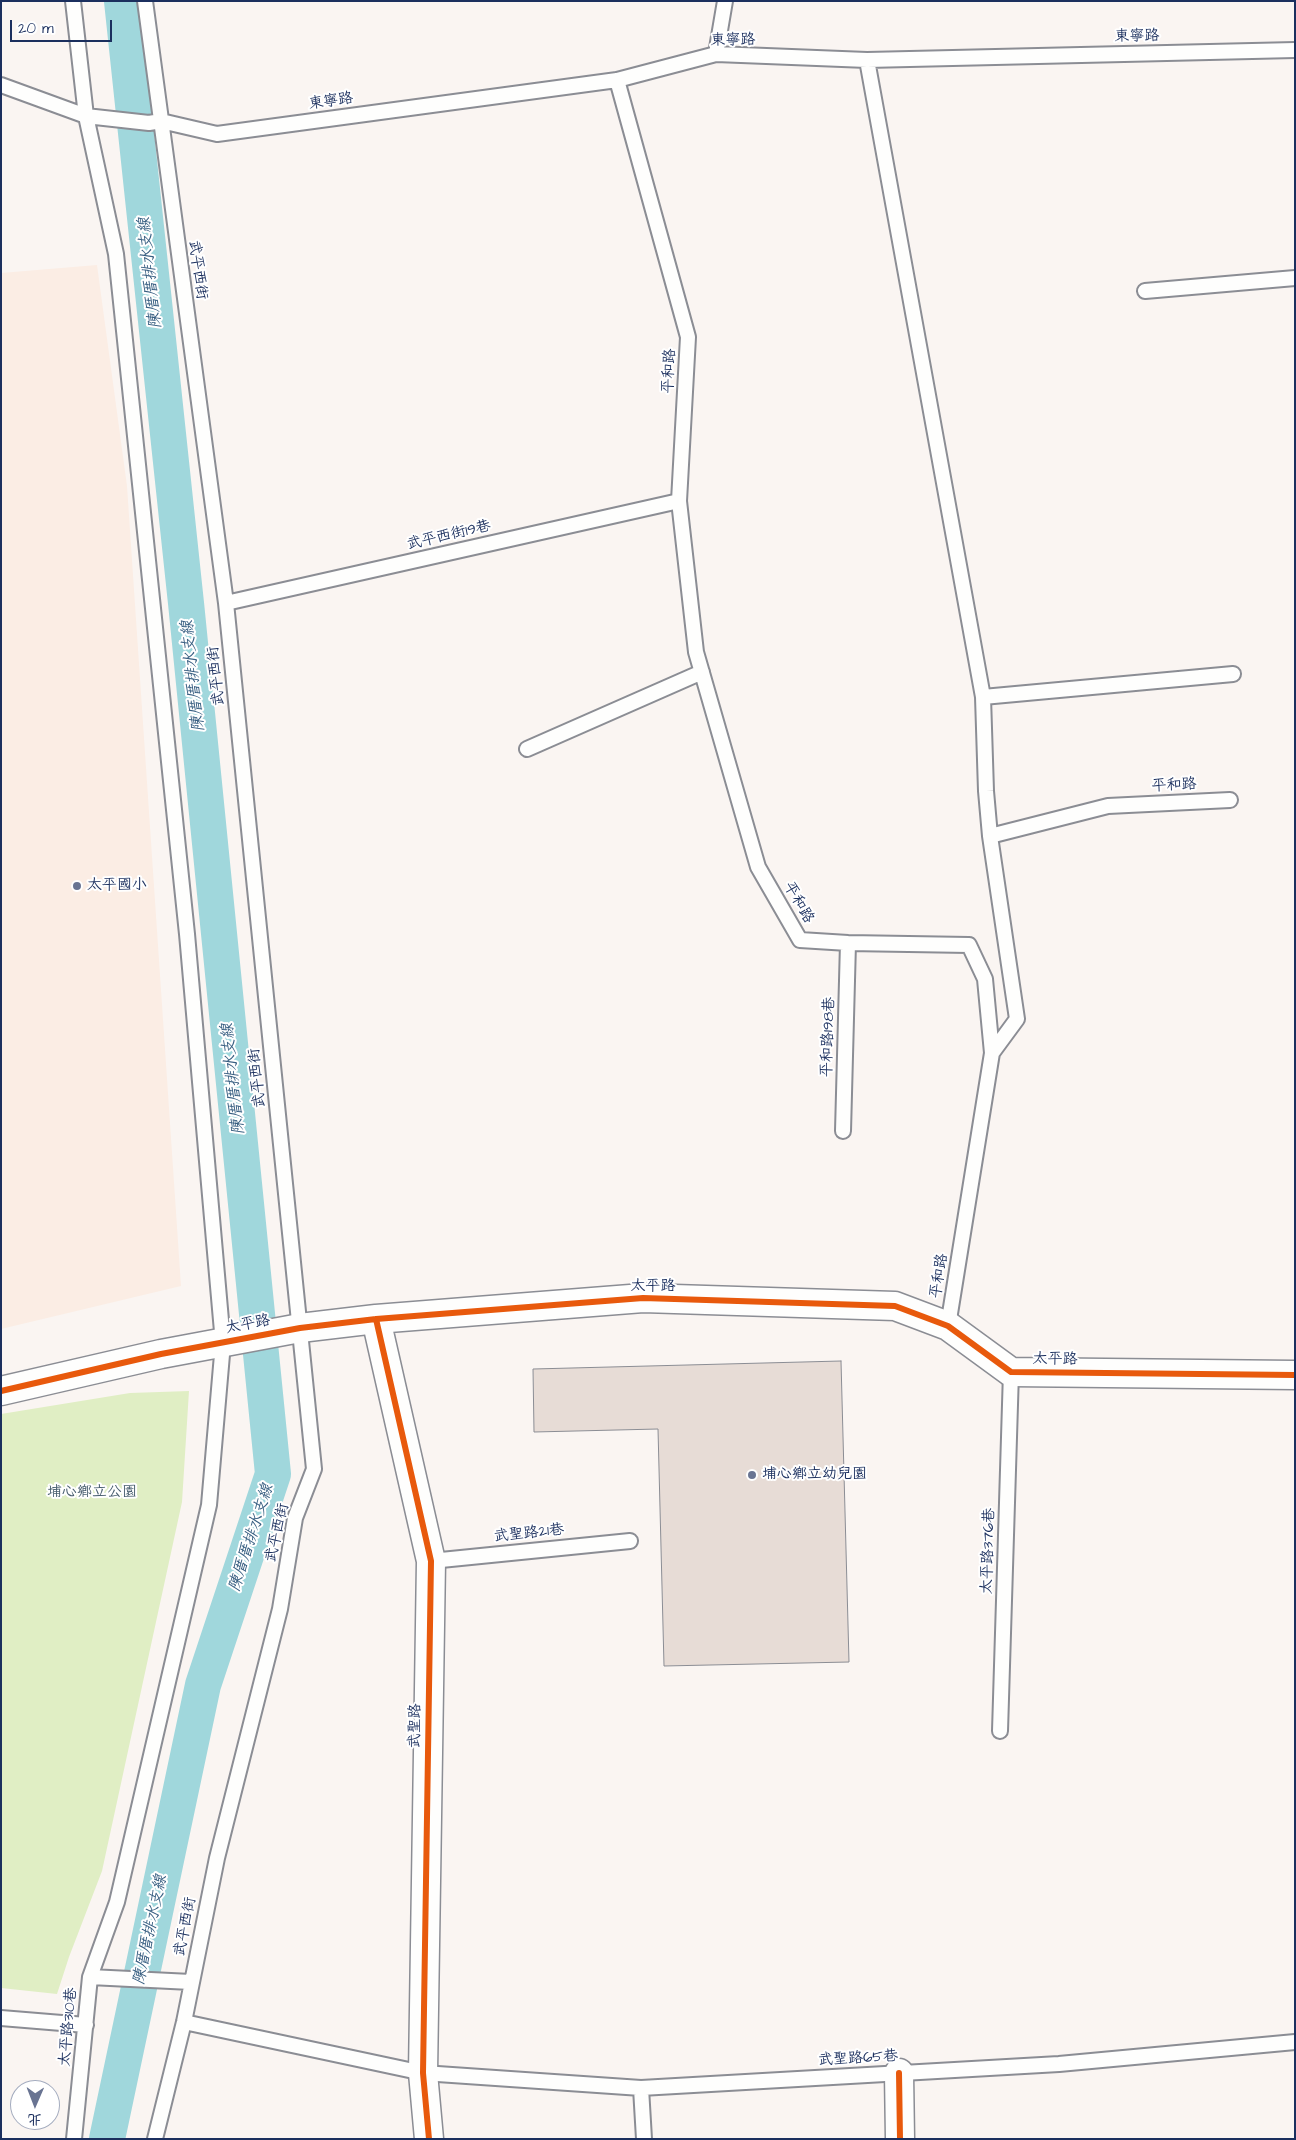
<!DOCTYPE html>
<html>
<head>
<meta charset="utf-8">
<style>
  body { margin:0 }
  #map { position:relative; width:1296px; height:2140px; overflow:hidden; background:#faf5f2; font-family:"Architects Daughter","LXGW WenKai TC",sans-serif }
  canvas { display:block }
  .frame { position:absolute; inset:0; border:2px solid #1b2f5e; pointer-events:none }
  .north { position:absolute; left:10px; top:2080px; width:50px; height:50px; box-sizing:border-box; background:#fff; border:1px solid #a4acbf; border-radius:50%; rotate:181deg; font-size:14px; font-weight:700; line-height:20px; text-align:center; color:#1b2f5e }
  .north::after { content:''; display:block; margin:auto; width:18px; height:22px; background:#697492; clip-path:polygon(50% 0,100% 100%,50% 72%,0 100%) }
  .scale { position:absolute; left:10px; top:20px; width:102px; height:22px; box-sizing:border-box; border:2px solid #1b2f5e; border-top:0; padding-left:6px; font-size:15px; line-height:18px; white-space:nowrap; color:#1b2f5e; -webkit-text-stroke:4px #fff; paint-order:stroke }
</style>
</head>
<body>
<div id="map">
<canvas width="1296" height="2140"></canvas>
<div class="frame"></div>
<div class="north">北</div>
<div class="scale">20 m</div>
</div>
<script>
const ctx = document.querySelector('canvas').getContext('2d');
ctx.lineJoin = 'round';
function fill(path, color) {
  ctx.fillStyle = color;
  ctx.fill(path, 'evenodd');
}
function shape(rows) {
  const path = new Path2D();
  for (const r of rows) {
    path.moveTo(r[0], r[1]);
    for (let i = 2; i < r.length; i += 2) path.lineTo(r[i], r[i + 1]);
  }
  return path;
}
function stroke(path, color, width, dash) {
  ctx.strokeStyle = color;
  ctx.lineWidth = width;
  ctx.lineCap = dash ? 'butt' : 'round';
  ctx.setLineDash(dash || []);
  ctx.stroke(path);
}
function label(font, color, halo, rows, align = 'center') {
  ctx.font = font + ' "Architects Daughter","LXGW WenKai TC",sans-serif';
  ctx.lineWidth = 4;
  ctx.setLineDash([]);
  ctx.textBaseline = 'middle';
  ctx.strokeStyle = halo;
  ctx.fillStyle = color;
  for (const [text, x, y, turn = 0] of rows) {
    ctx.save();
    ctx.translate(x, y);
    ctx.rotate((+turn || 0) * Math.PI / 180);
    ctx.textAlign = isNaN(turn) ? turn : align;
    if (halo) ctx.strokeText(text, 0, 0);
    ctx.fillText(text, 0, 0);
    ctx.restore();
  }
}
const built = shape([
  [97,265,127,486,181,1286,1,1329,1,273]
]);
const green = shape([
  [189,1391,182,1502,102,1871,69,1957,57,1994,1,1988,1,1414,130,1393]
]);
const canal = shape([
  [107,2139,203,1685,273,1474,186,603,122,1]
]);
const building = shape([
  [841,1361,849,1662,664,1666,658,1429,534,1432,533,1369,841,1361]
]);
const lane = shape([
  [73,1,86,116,116,254,187,934,223,1343,209,1505,117,1902,90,1977,74,2139],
  [145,1,226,603,314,1469,295,1518,280,1609,217,1858,184,2022,155,2139],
  [716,54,725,1],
  [867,60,983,697,986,791,990,836],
  [617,80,688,337,679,501,696,652,758,867,800,940,848,943,969,945,985,979,992,1053,948,1326],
  [1,85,86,116,149,123,161,121,217,134,617,80,716,54,867,60,1295,50],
  [1145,291,1295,278],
  [226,603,679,501],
  [983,697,1233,674],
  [527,749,702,672],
  [992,1053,1017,1019,990,836,1108,806,1230,800],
  [843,1131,848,943],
  [431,1561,630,1541],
  [1000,1731,1011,1372],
  [90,1977,191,1982],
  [1,2018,86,2025],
  [184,2022,423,2073,641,2088,1059,2064,1295,2042],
  [641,2088,644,2139]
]);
const street = shape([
  [899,2073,900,2139]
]);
const secondary = shape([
  [376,1319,431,1561,423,2073,429,2139],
  [1,1391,161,1354,300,1328,376,1319,643,1298,895,1306,948,1326,1011,1372,1295,1375]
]);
const cycleway = shape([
  [376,1319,431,1561,423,2073,429,2139],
  [1,1391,161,1354,300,1328,376,1319,643,1298,895,1306,948,1326,1011,1372,1295,1375],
  [899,2073,900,2139]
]);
const markers = [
  [77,886,5,"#697492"],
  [752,1475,5,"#697492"]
];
const streetNames = [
  ["東寧路",1137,37,-1],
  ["東寧路",733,41,-1],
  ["東寧路",331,102,-8],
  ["武平西街",197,270,82],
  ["平和路",670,371,-87],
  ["武平西街19巷",449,536,-13],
  ["武平西街",217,676,-96],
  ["平和路",1174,786,-3],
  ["平和路",798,903,60],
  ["平和路198巷",829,1037,-88],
  ["武平西街",258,1078,-96],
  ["平和路",940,1276,-81],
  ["太平路",653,1287],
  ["太平路",248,1325,-11],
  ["太平路",1055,1360,1],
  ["武平西街",278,1533,-77],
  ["武聖路21巷",529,1534,-6],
  ["太平路376巷",989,1551,-88],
  ["武聖路",416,1726,-89],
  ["武平西街",186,1927,-79],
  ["太平路310巷",69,2027,-85],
  ["武聖路65巷",858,2059,-3]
];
const poiNames = [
  ["太平國小",87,886],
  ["埔心鄉立幼兒園",762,1475]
];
const parkNames = [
  ["埔心鄉立公園",92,1493]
];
const waterNames = [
  ["陳厝厝排水支線",151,273,-96],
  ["陳厝厝排水支線",194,676,-96],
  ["陳厝厝排水支線",234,1079,-96],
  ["陳厝厝排水支線",252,1538,-72],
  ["陳厝厝排水支線",151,1930,-78]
];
fill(built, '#fbede4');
fill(green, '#e0eec4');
stroke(canal, '#a0d7dc', 36);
fill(building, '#e7dcd6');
stroke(building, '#8b8d94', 1);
stroke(lane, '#8b8d94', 18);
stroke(street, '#8b8d94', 31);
stroke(secondary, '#8b8d94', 31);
stroke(lane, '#fefefd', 14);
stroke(street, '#fefefd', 28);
stroke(secondary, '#fefefd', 28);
stroke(cycleway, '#e8590c', 6);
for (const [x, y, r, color] of markers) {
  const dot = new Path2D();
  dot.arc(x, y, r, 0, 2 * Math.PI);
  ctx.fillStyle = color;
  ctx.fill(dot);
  stroke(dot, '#fff', 2);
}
label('15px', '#1b2f5e', '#fff', streetNames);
label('15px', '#1b2f5e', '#fff', poiNames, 'left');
label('15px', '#475d6e', '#fff', parkNames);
label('italic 16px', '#375e81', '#fff', waterNames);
</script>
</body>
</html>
